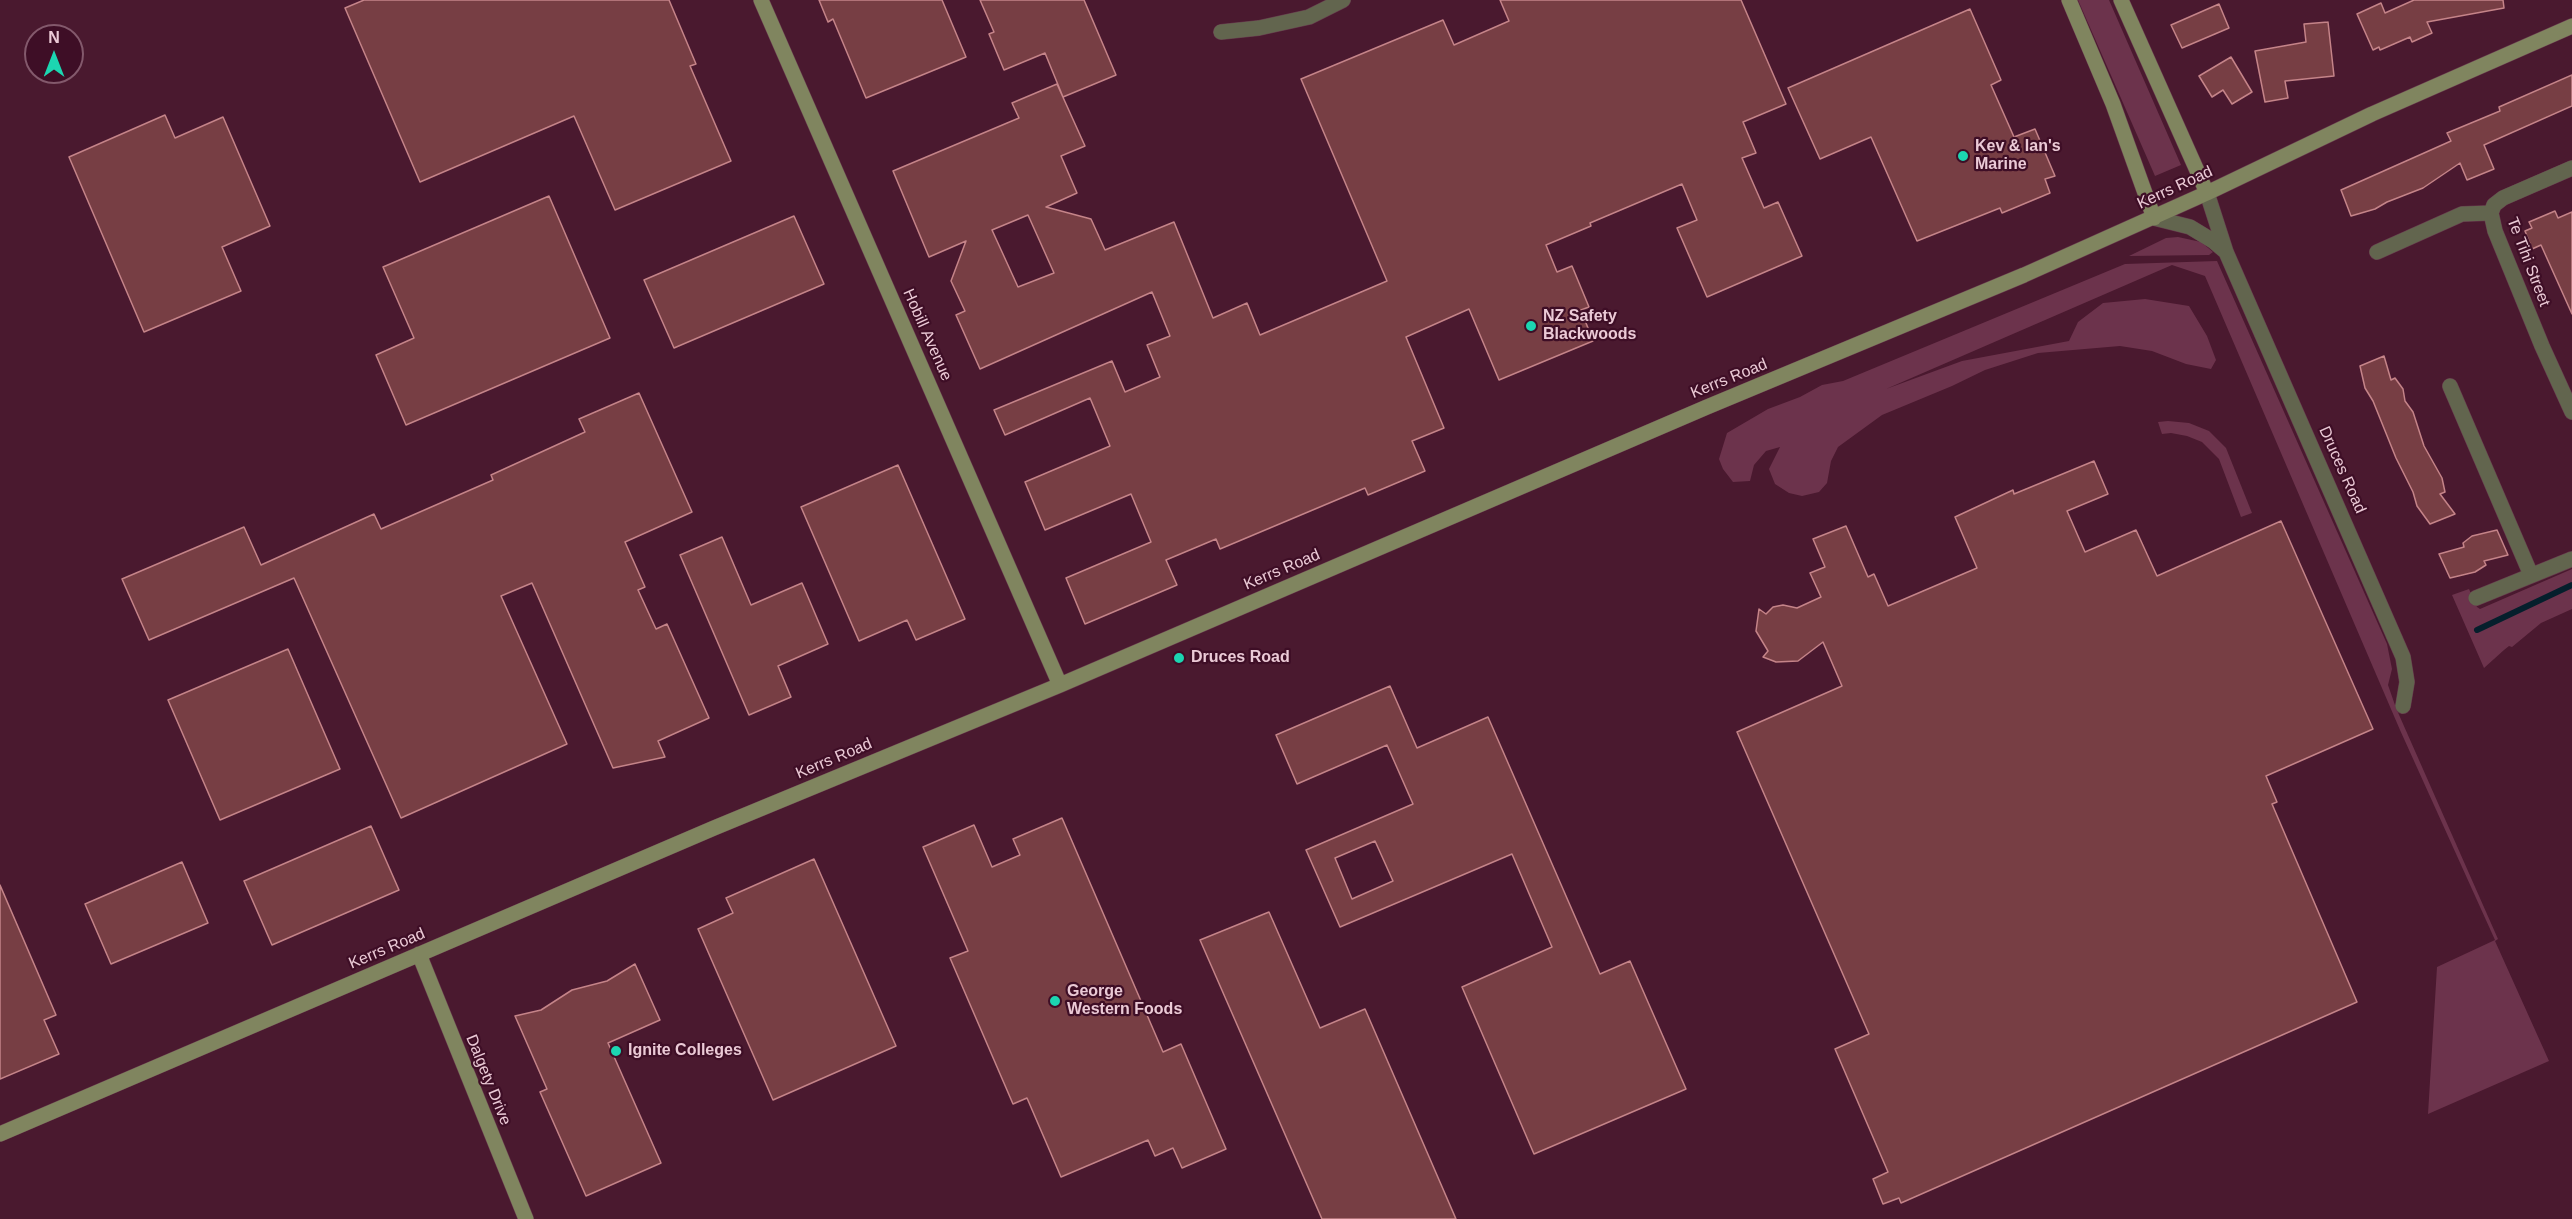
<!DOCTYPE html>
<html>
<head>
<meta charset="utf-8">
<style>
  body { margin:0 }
  #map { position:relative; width:2572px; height:1219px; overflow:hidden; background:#4a192f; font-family:Arial,sans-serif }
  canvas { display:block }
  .north { position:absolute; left:24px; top:24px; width:60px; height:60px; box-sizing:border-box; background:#3e0e26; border:2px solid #83596c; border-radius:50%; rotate:0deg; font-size:16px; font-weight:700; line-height:24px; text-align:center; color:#ebcad6 }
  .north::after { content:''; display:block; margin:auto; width:21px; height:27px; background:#1cd5b1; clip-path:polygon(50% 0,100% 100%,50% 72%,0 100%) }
</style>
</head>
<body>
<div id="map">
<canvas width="2572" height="1219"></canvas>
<div class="north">N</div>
</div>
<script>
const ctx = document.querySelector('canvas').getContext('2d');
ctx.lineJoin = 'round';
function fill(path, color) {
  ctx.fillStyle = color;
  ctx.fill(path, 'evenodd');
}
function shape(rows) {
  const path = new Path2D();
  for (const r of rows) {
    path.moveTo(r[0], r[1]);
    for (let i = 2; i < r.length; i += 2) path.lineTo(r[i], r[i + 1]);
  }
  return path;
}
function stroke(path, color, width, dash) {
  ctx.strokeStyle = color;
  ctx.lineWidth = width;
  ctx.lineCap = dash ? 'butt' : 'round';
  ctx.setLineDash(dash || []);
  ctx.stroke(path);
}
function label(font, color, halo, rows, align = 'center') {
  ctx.font = font + ' Arial,sans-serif';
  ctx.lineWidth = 4.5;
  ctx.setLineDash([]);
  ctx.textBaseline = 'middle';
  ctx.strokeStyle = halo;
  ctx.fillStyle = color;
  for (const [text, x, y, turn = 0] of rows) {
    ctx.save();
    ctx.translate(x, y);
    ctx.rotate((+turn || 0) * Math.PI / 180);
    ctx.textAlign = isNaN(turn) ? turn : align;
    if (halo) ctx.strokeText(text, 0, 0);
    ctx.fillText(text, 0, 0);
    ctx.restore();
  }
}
const green = shape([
  [2078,0,2109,0,2181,165,2155,176],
  [2178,237,2201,242,2213,252,2209,255,2129,256,2166,238],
  [2217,261,2387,644,2392,669,2388,685,2396,708,2498,939,2495,941,2549,1061,2428,1114,2437,967,2495,940,2400,730,2205,276,2172,265,1886,389,1962,361,2069,341,2078,322,2103,303,2145,299,2189,306,2207,336,2216,360,2211,369,2186,364,2152,351,2120,346,2038,353,1985,370,1952,386,1882,415,1838,447,1831,461,1827,483,1819,492,1802,496,1789,493,1775,484,1769,469,1780,447,1766,451,1754,465,1750,481,1733,482,1723,469,1719,459,1727,433,1768,409,1800,397,1822,385,1843,381,2125,264],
  [2168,421,2189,423,2209,431,2226,448,2252,513,2241,517,2219,459,2202,442,2187,436,2171,433,2162,434,2158,422],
  [2572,569,2572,609,2541,623,2512,647,2509,646,2504,650,2484,668,2452,595,2469,589,2477,607,2480,609]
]);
const stream = shape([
  [2477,630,2572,585]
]);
const building = shape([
  [364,0,669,0,696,64,690,66,731,161,615,210,574,116,420,182,345,8,364,0],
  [819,0,942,0,966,57,866,98,833,19,828,22,819,0],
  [980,0,1084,0,1116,75,1063,97,1045,53,1004,70,989,34,994,32,980,0],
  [1500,0,1741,0,1786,104,1743,122,1756,153,1742,158,1764,208,1778,202,1802,256,1707,297,1677,228,1697,220,1682,184,1590,223,1591,226,1546,245,1557,272,1572,266,1589,307,1581,310,1593,341,1499,380,1469,309,1406,337,1444,428,1412,441,1425,471,1368,495,1365,488,1220,549,1216,539,1166,560,1177,585,1085,624,1066,578,1151,542,1131,494,1045,530,1025,482,1110,446,1090,398,1005,435,994,410,1112,361,1125,392,1160,377,1147,345,1170,336,1152,292,980,369,956,315,965,311,951,281,966,241,929,257,893,171,1019,118,1012,103,1057,84,1085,146,1061,156,1077,193,1046,207,1091,219,1105,250,1174,222,1213,318,1247,303,1260,335,1387,281,1301,79,1443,20,1454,45,1509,21,1500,0],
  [1028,215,1054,273,1018,287,992,230,1028,215],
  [2414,0,2503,0,2504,8,2427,22,2432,33,2412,42,2410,37,2380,50,2379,47,2373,50,2357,14,2381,3,2385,13,2414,0],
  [2219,4,2229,28,2182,48,2171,25,2219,4],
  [1970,9,2001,80,1991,85,2014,137,2035,129,2055,176,2045,179,2050,193,2002,213,2000,208,1917,241,1871,137,1820,159,1788,88,1970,9],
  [2328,22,2334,76,2285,81,2288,98,2265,102,2255,51,2306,42,2304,24,2328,22],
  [2231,57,2252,92,2232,104,2223,90,2212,97,2199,76,2231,57],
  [2572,75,2572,106,2484,145,2494,169,2467,180,2460,163,2423,188,2387,202,2375,209,2351,216,2341,190,2451,141,2447,133,2500,111,2499,107,2572,75],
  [165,115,175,138,223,117,270,226,222,247,241,291,144,332,69,157,165,115],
  [549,196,610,338,406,425,376,355,414,338,383,267,549,196],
  [2555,211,2558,218,2572,212,2572,314,2541,245,2532,249,2525,231,2532,228,2529,222,2555,211],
  [794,216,824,284,674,348,644,280,794,216],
  [2384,356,2391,380,2395,378,2403,389,2405,401,2413,412,2424,446,2442,478,2445,492,2440,494,2455,514,2430,524,2417,506,2413,492,2396,458,2373,401,2365,388,2360,366,2384,356],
  [639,393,692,512,625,542,645,587,638,590,656,629,667,624,709,718,658,741,665,757,613,768,532,583,501,596,567,744,401,818,294,578,149,640,122,579,244,527,261,565,374,514,381,529,493,480,491,475,585,432,579,419,639,393],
  [2094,461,2108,494,2067,511,2085,552,2136,530,2157,576,2281,521,2373,729,2266,776,2277,802,2272,804,2357,1002,1901,1203,1899,1198,1883,1204,1873,1179,1888,1172,1835,1049,1869,1034,1737,732,1842,686,1823,642,1798,661,1776,662,1763,657,1768,651,1756,631,1759,609,1766,614,1773,607,1783,605,1797,608,1821,597,1810,573,1825,567,1813,539,1846,526,1868,577,1874,574,1888,606,1977,568,1955,517,2013,490,2014,494,2094,461],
  [898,465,965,619,916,640,907,620,859,641,801,507,898,465],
  [2497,530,2508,555,2484,561,2486,565,2475,572,2450,578,2439,554,2464,547,2463,543,2472,536,2497,530],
  [722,537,751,605,802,583,828,644,778,666,791,697,749,715,680,555,722,537],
  [288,649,340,769,220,820,168,700,288,649],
  [1390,686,1417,748,1488,717,1600,974,1630,961,1686,1089,1534,1154,1462,987,1552,947,1512,854,1340,927,1306,850,1413,804,1387,745,1297,784,1276,735,1390,686],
  [1375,841,1393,881,1352,899,1335,858,1375,841],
  [1062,818,1163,1052,1181,1044,1226,1149,1182,1168,1173,1148,1155,1156,1148,1140,1061,1177,1027,1098,1013,1104,950,958,968,951,923,847,974,825,992,867,1020,855,1013,839,1062,818],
  [371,826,399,890,272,945,244,881,371,826],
  [814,859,896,1046,773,1100,698,929,733,913,726,898,814,859],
  [182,862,208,923,111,964,85,904,182,862],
  [0,885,56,1015,44,1020,59,1054,0,1079,0,885],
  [1269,912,1320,1028,1365,1009,1456,1219,1322,1219,1200,940,1269,912],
  [635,964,660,1020,608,1043,661,1163,586,1196,540,1092,547,1089,515,1016,541,1010,572,990,607,981,635,964]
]);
const street = shape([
  [1221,32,1259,28,1309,17,1343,0],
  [2572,168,2503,198,2494,205,2491,213,2495,231,2542,346,2572,412],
  [2207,193,2226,252,2403,657,2407,682,2403,706],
  [2154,218,2190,227,2213,241,2226,252],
  [2377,252,2462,214,2491,213],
  [2450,386,2531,575],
  [2476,598,2572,559]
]);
const secondary = shape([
  [761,0,1060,685],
  [2069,0,2113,104,2154,218],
  [2121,0,2207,193],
  [419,954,526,1219],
  [0,1134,714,828,1060,685,1707,407,2024,275,2207,193,2372,114,2572,26]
]);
const markers = [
  [1963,156,6,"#1cd5b1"],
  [1531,326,6,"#1cd5b1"],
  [1179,658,6,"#1cd5b1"],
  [1055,1001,6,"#1cd5b1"],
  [616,1051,6,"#1cd5b1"]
];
const poiNames = [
  ["Kev & Ian's",1975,147],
  ["Marine",1975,165],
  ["NZ Safety",1543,317],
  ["Blackwoods",1543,335],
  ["Druces Road",1191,658],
  ["George",1067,992],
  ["Western Foods",1067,1010],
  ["Ignite Colleges",628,1051]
];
const streetNames = [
  ["Kerrs Road",2175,188,-25],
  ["Te Tihi Street",2528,262,69],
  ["Hobill Avenue",927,335,66],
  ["Kerrs Road",1729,379,-22],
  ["Druces Road",2342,470,66],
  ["Kerrs Road",1282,570,-23],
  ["Kerrs Road",834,759,-23],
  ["Kerrs Road",387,949,-23],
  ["Dalgety Drive",488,1080,68]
];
fill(green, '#6c334c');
stroke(stream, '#051f2c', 6);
fill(building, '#773e44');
stroke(building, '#c58489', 1.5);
stroke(street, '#67394d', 16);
stroke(secondary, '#67394d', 16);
stroke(street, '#62654e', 15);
stroke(secondary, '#80855f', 15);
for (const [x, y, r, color] of markers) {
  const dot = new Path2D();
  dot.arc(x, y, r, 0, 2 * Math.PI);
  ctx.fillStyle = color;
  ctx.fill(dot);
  stroke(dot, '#3e0e26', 2);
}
label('bold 16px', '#ebcad6', '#3e0e26', poiNames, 'left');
label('16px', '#ebcad6', '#3e0e26', streetNames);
</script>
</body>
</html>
